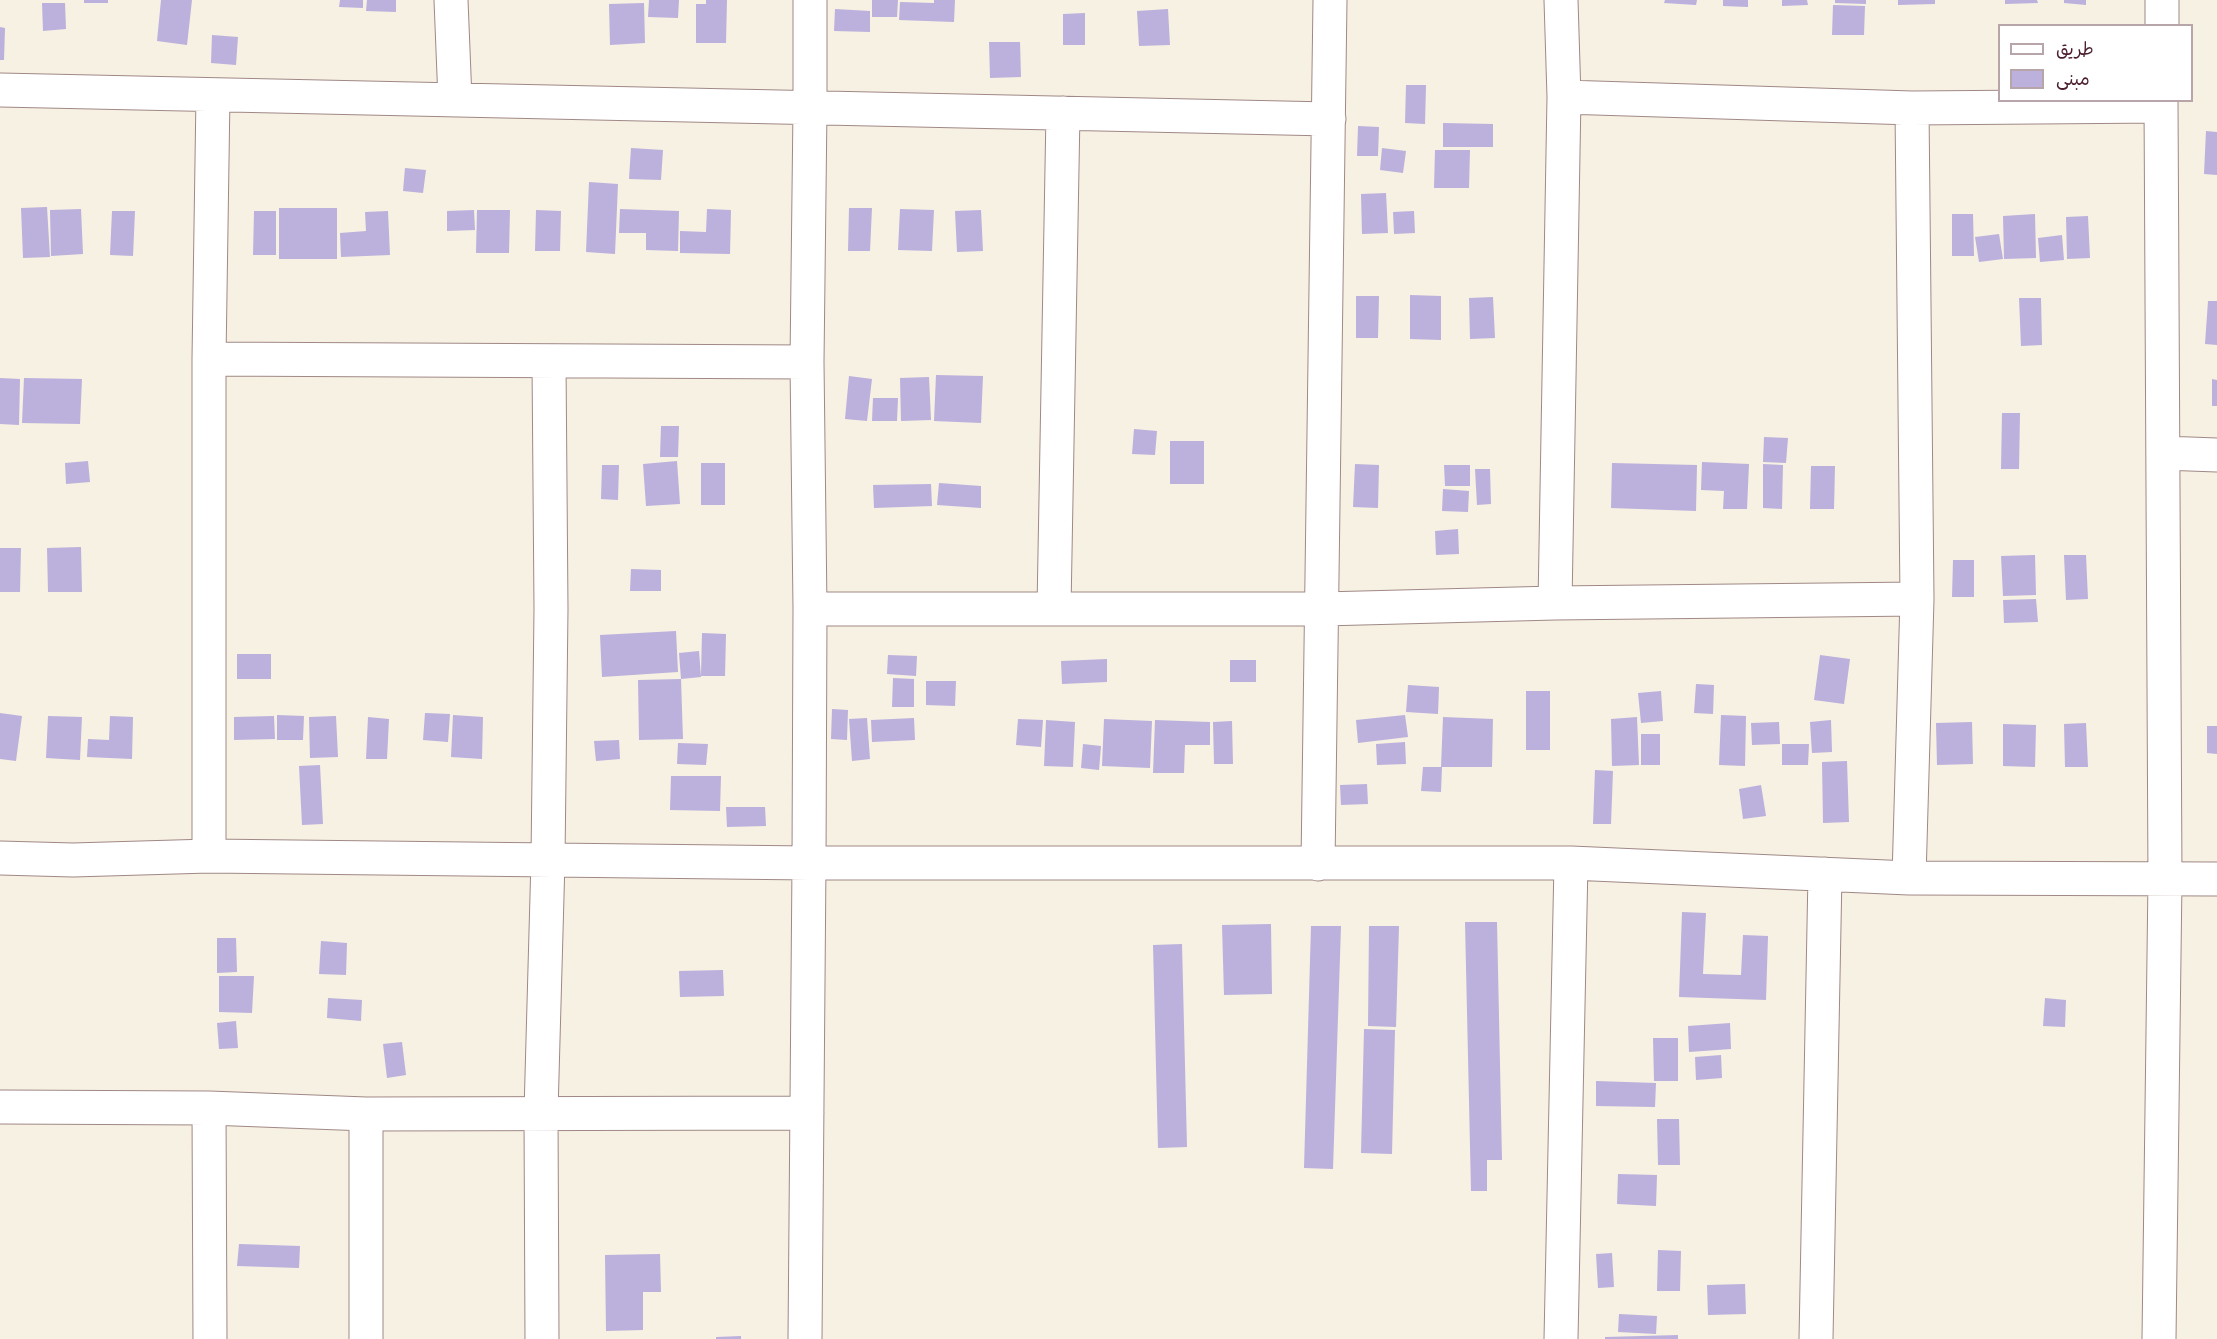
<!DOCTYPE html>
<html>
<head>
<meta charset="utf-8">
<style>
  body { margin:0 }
  #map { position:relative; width:2217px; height:1339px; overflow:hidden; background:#f6f1e2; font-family:Sriracha,"Playpen Sans Arabic",sans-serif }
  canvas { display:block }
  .legend { position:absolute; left:1998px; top:24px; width:195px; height:78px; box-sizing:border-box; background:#fff; border:2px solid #b7a5aa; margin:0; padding:8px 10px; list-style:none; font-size:18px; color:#4a1f2b }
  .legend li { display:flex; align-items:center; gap:12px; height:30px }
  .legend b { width:30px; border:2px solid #b7a5aa }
</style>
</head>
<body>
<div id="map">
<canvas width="2217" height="1339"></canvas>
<ul class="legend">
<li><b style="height:8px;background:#fff"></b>طريق</li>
<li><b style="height:16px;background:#bcb0dd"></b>مبنى</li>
</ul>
</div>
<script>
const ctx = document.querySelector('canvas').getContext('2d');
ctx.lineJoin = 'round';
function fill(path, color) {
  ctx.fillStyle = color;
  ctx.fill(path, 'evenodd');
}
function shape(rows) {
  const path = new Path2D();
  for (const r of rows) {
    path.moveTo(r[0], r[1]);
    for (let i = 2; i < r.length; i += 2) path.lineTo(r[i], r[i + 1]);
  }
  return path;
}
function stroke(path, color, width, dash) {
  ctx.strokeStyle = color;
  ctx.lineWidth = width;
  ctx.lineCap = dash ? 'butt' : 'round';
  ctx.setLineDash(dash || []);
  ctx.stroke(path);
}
const building = shape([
  [84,0,108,0,108,3,84,3],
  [161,0,192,0,187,45,157,41],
  [340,0,363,0,363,8,339,7],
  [367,0,396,0,396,12,366,11],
  [649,0,679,0,678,18,648,17],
  [706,0,727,0,726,43,696,43,696,4,706,4],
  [872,0,898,0,897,17,872,17],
  [934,0,955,0,954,22,899,20,900,2,934,3],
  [1665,0,1697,0,1696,5,1664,3],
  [1723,0,1748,0,1748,7,1723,6],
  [1782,0,1807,0,1808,5,1782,6],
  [1835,0,1866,0,1866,4,1835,3],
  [1898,0,1935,0,1935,4,1898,5],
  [2005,0,2037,0,2038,3,2005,4],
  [2064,0,2086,0,2086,5,2064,3],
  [42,3,65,3,66,29,43,31],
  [644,3,645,43,610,45,609,4],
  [1833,5,1865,6,1864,35,1832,35],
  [835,9,870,11,870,32,834,31],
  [1168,9,1170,45,1139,46,1137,11],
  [1085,13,1085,45,1063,45,1063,14],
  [0,27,5,28,4,60,0,60],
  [212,35,238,37,236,65,211,63],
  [989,42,1020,42,1021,77,990,78],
  [1406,85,1426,85,1425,124,1405,123],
  [1443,123,1493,124,1493,147,1443,147],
  [1358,126,1379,127,1378,156,1357,156],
  [2206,131,2217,132,2217,175,2204,174],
  [631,148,663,150,661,180,629,179],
  [1382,148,1406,151,1403,173,1380,170],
  [1435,150,1470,150,1469,188,1434,188],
  [405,168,426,170,423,193,403,191],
  [589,182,618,184,615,254,586,252],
  [1386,193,1388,233,1362,234,1361,194],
  [47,207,50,257,23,258,21,208],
  [279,208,337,208,337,259,279,259],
  [849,208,872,208,870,251,848,251],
  [81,209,83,254,51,256,50,210],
  [620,209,679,211,678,251,646,250,646,233,619,233],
  [707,209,731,210,730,254,680,253,680,231,706,232],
  [900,209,934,210,932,251,898,250],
  [474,210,475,230,447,231,447,211],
  [477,210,510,210,509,253,476,253],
  [536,210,561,211,560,251,535,251],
  [981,210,983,251,957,252,955,211],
  [112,211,135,211,133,256,110,255],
  [254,211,276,211,276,255,253,255],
  [388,211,390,255,341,257,340,233,366,231,365,212],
  [1414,211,1415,233,1394,234,1393,212],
  [1952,214,1973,214,1974,256,1952,256],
  [2035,214,2036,258,2004,259,2003,216],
  [2088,216,2090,258,2067,259,2066,217],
  [1999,234,2003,259,1979,262,1975,237],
  [2062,235,2064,260,2040,262,2038,238],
  [1410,295,1441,296,1441,340,1410,339],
  [1356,296,1379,296,1378,338,1356,338],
  [1493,297,1495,338,1470,339,1469,298],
  [2019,298,2041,298,2042,345,2021,346],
  [2208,301,2217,301,2217,345,2205,344],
  [936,375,983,376,981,423,934,421],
  [849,376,872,379,867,421,845,419],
  [929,377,931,420,901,421,900,378],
  [0,378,20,379,19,425,0,424],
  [24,378,82,379,80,424,22,423],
  [2212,379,2217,380,2217,406,2212,406],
  [873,398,898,398,897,421,872,421],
  [2002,413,2020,413,2019,469,2001,469],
  [661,426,679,426,678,457,660,457],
  [1134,429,1157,431,1155,455,1132,454],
  [1764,437,1788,438,1786,463,1763,462],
  [1170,441,1204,441,1204,484,1170,484],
  [88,461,90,482,66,484,65,463],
  [677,461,680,504,646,506,643,464],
  [1702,462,1749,464,1747,509,1723,509,1724,491,1701,490],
  [701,463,725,463,725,505,701,505],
  [1612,463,1697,465,1696,511,1611,508],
  [1355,464,1379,465,1378,508,1353,507],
  [1763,464,1783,465,1782,509,1763,508],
  [602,465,619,465,618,500,601,499],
  [1444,465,1470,465,1470,486,1445,486],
  [1811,466,1835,466,1834,509,1810,509],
  [1475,469,1490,469,1491,504,1477,505],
  [939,483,981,486,981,508,937,505],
  [931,484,932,506,874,508,873,485],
  [1443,489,1469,491,1468,512,1442,511],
  [1458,529,1459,554,1436,555,1435,531],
  [81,547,82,592,48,592,47,548],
  [0,548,21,548,20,592,0,592],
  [2035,555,2036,595,2003,596,2001,556],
  [2064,555,2086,555,2088,599,2066,600],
  [1953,560,1974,560,1974,597,1952,597],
  [631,569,661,570,661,591,630,591],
  [2036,599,2038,622,2004,623,2003,600],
  [676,631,678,672,602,677,600,635],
  [702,633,726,634,725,676,701,676],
  [699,651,701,677,681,679,679,653],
  [237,654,271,654,271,679,237,679],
  [888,655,917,656,916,676,887,674],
  [1820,655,1850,659,1844,704,1814,700],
  [1107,659,1107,682,1062,684,1061,661],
  [1230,660,1256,660,1256,682,1230,682],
  [893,678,914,679,914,707,892,707],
  [681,679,683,739,639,740,638,680],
  [926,681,956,681,955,706,926,705],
  [1696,684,1714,685,1713,714,1694,713],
  [1408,685,1439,687,1438,714,1406,712],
  [1526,691,1550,691,1550,750,1526,750],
  [1661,691,1663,721,1641,723,1638,693],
  [832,709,848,710,847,740,831,739],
  [0,713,22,716,16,761,0,759],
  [425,713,450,714,448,742,423,740],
  [277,715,304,716,303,740,277,740],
  [453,715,483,717,482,759,451,757],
  [1405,715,1408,737,1358,743,1356,720],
  [1721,715,1746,716,1745,766,1719,765],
  [48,716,82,717,80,760,46,758],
  [110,716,133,717,132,759,87,757,88,739,109,740],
  [274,716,275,739,234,740,234,717],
  [336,716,338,757,310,758,309,717],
  [368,717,389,719,387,759,366,759],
  [1443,717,1493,719,1492,767,1441,767],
  [1637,717,1639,765,1612,766,1611,719],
  [867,718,870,759,852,761,849,719],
  [914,718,915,740,872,742,871,720],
  [1018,719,1043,720,1041,747,1016,745],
  [1104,719,1152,721,1150,768,1102,766],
  [1046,720,1075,722,1073,767,1044,766],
  [1155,720,1210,722,1210,745,1185,745,1184,773,1153,773],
  [1831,720,1832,752,1812,753,1810,722],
  [1232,721,1233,764,1214,764,1213,722],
  [1779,722,1780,744,1752,745,1751,723],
  [1972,722,1973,764,1937,765,1936,723],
  [2086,723,2088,767,2065,767,2064,724],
  [2003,724,2036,725,2035,767,2003,766],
  [2207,726,2217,726,2217,754,2207,753],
  [1641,734,1660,734,1660,765,1641,765],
  [619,740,620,759,596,761,594,741],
  [1405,742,1406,764,1377,765,1376,744],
  [678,743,708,744,706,765,677,764],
  [1083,744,1101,746,1099,770,1081,768],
  [1782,744,1809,744,1808,765,1782,765],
  [1847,761,1849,822,1823,823,1822,762],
  [320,765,323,824,302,825,299,766],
  [1423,767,1442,767,1441,792,1421,791],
  [1595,770,1613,771,1611,824,1593,824],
  [671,776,721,776,720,811,670,810],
  [1367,784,1368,804,1341,805,1340,785],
  [1761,785,1766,816,1743,819,1739,789],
  [726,807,765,807,766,826,727,827],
  [1682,912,1706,913,1703,974,1741,975,1743,935,1768,936,1766,1000,1679,997],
  [1465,922,1497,922,1502,1160,1487,1160,1487,1191,1471,1191],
  [1271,924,1272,994,1224,995,1222,925],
  [1311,926,1341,926,1333,1169,1304,1168],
  [1369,926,1399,926,1396,1027,1368,1026],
  [217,938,236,938,237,972,217,973],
  [321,941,347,943,346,975,319,974],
  [1182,944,1187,1147,1158,1148,1153,945],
  [723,970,724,996,680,997,679,971],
  [219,976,254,976,252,1013,219,1012],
  [328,998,362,1000,361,1021,327,1018],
  [2045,998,2066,1000,2065,1027,2043,1026],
  [236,1021,238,1048,219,1049,217,1023],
  [1730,1023,1731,1049,1689,1052,1688,1026],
  [1364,1029,1395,1030,1392,1154,1361,1153],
  [1653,1038,1678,1038,1678,1081,1654,1081],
  [402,1042,406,1075,387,1078,383,1044],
  [1721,1055,1722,1078,1696,1080,1695,1057],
  [1596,1081,1656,1083,1655,1107,1596,1106],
  [1657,1119,1679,1119,1680,1165,1658,1165],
  [1618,1174,1657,1175,1656,1206,1617,1204],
  [239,1244,300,1246,299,1268,237,1266],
  [1658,1250,1681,1251,1680,1291,1657,1291],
  [1612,1253,1614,1287,1598,1288,1596,1254],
  [660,1254,661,1292,643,1292,643,1330,606,1331,605,1255],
  [1745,1284,1746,1314,1708,1315,1707,1285],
  [1619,1314,1657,1316,1656,1334,1618,1332],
  [1678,1335,1678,1339,1605,1339,1605,1337],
  [741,1336,741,1339,716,1339,716,1337]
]);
const minor = shape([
  [451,0,455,100],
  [2162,26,2162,0],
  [0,90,1329,119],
  [1564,97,1912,108,2161,106],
  [209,359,807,362],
  [2163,453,2217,455],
  [1555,603,1564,97,1561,0],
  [1054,608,1063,113],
  [810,609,1323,609,1555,603,1917,599],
  [209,856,209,359,213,95],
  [0,858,73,860,209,856,809,863,1571,863,1909,878,2217,879],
  [1318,864,1330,0],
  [1909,878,1917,599,1912,108],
  [0,1107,209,1108,366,1114,807,1113],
  [209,1108,210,1339],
  [366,1114,366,1339],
  [542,1339,541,1112,548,860,551,609,549,362],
  [805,1339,809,863,810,609,807,362,810,108,810,0],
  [1561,1339,1571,863],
  [1816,1339,1825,874],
  [2159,1339,2165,879,2161,100]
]);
fill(building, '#bcb0dd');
stroke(minor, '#a08886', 35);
stroke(minor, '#fff', 33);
</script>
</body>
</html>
